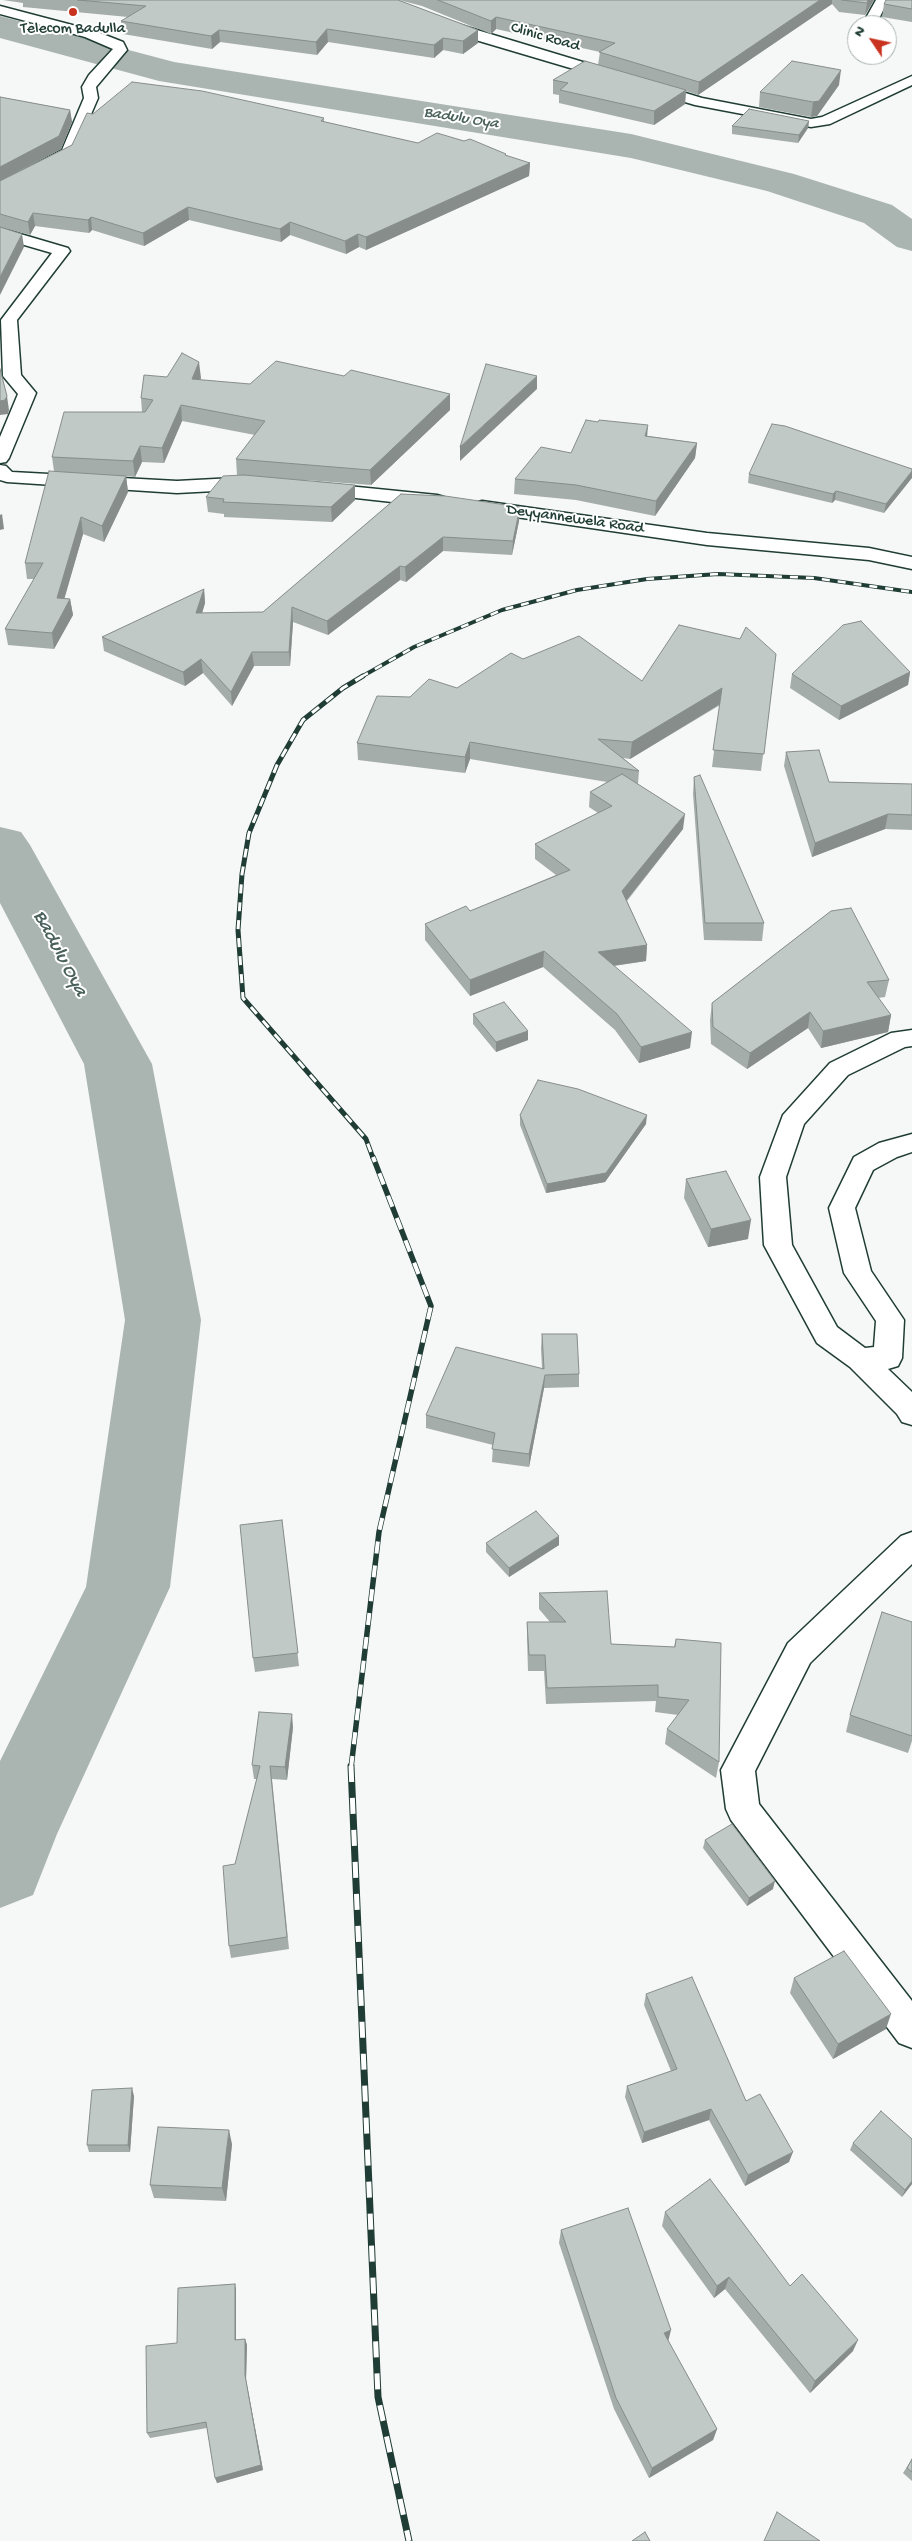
<!DOCTYPE html>
<html>
<head>
<meta charset="utf-8">
<style>
  body { margin:0 }
  #map { position:relative; width:912px; height:2541px; overflow:hidden; background:#f6f7f7; font-family:"Gochi Hand",sans-serif }
  canvas { display:block }
  .north { position:absolute; left:847px; top:15px; width:50px; height:50px; box-sizing:border-box; background:#fff; border:1px solid #a5b1ae; border-radius:50%; rotate:304deg; font-size:14px; font-weight:700; line-height:20px; text-align:center; color:#1f3d34 }
  .north::after { content:''; display:block; margin:auto; width:18px; height:22px; background:#c8321e; clip-path:polygon(50% 0,100% 100%,50% 72%,0 100%) }
</style>
</head>
<body>
<div id="map">
<canvas width="912" height="2541"></canvas>
<div class="north">N</div>
</div>
<script>
const ctx = document.querySelector('canvas').getContext('2d');
ctx.lineJoin = 'round';
function shape(rows) {
  const path = new Path2D();
  for (const r of rows) {
    path.moveTo(r[0], r[1]);
    for (let i = 2; i < r.length; i += 2) path.lineTo(r[i], r[i + 1]);
  }
  return path;
}
function fill(path, color) {
  ctx.fillStyle = color;
  ctx.fill(path, 'evenodd');
}
function stroke(path, color, width, dash) {
  ctx.strokeStyle = color;
  ctx.lineWidth = width;
  ctx.lineCap = dash ? 'butt' : 'round';
  ctx.setLineDash(dash || []);
  ctx.stroke(path);
}
function label(font, color, halo, rows, align = 'center') {
  ctx.font = font + ' "Gochi Hand",sans-serif';
  ctx.lineWidth = 4;
  ctx.setLineDash([]);
  ctx.textBaseline = 'middle';
  ctx.strokeStyle = halo;
  ctx.fillStyle = color;
  for (const [text, x, y, turn = 0] of rows) {
    ctx.save();
    ctx.translate(x, y);
    ctx.rotate((+turn || 0) * Math.PI / 180);
    ctx.textAlign = isNaN(turn) ? turn : align;
    if (halo) ctx.strokeText(text, 0, 0);
    ctx.fillText(text, 0, 0);
    ctx.restore();
  }
}
const river = shape([
  [0,16,174,62,631,134,794,174,892,205,912,219,912,251,897,247,864,223,767,191,631,158,159,81,0,38,0,16],
  [0,827,21,832,30,845,152,1064,201,1320,170,1587,57,1834,33,1895,0,1908,0,1761,86,1587,125,1320,84,1064,0,903,0,827]
]);
const minor = shape([
  [876,0,888,0,876,25,862,25,876,0],
  [0,6,95,31,123,42,127,50,96,87,98,98,73,156,0,193,0,183,62,150,84,98,82,87,89,75,113,49,85,37,0,14,0,6],
  [444,20,702,98,811,119,822,117,912,76,912,85,830,124,811,127,695,105,469,38,439,27,437,24,444,20],
  [0,228,68,248,70,251,17,320,21,375,36,393,9,458,6,462,0,463,0,437,18,394,3,376,1,320,52,253,0,238,0,228],
  [0,465,6,466,12,472,177,481,253,477,260,479,262,483,260,487,253,489,177,493,7,482,0,480,0,465],
  [318,483,437,495,444,497,446,501,444,505,437,507,311,493,309,489,311,485,318,483],
  [482,501,707,533,869,548,912,557,912,569,869,560,707,545,475,511,473,507,475,503,482,501],
  [912,1030,912,1046,905,1047,848,1075,804,1124,786,1177,792,1245,837,1327,865,1348,874,1347,876,1321,844,1273,829,1208,854,1157,879,1143,912,1134,912,1152,897,1157,873,1170,855,1208,871,1271,904,1320,902,1358,898,1366,888,1369,912,1392,912,1425,902,1422,897,1414,850,1367,817,1343,764,1245,760,1177,783,1115,830,1063,891,1033,912,1030],
  [912,1532,912,1564,810,1663,755,1771,759,1804,912,2001,912,2048,899,2043,731,1820,726,1809,721,1770,788,1643,901,1536,912,1532]
]);
const railFar3 = shape([
  [361,677,414,647,502,610,577,590,647,579,718,574,814,578,912,592]
]);
const railFar2 = shape([
  [363,676,343,688,303,720,277,765,249,833,242,874,238,930,243,998,366,1139,373,1158]
]);
const railFar1 = shape([
  [351,1768,379,1532,431,1306,373,1157]
]);
const rail = shape([
  [351,1766,378,2397,409,2541]
]);
const wall = shape([
  [3,0,398,0,478,30,478,43,463,54,443,50,434,58,328,42,317,55,220,42,212,49,123,34,121,21,128,17,23,7,23,3],
  [399,0,874,0,865,15,839,12,832,4,698,95,686,91,685,104,654,125,559,103,559,95,553,94,553,80,598,65,600,52,496,29,491,34,422,6],
  [912,0,912,22,882,17,884,4],
  [839,85,817,116,811,117,759,107,760,92],
  [0,97,70,110,72,122,61,149,1,180,72,145,93,114,324,118,324,122,418,143,506,154,506,156,530,163,529,176,366,250,359,247,346,254,290,235,281,242,189,220,144,246,92,230,89,233,35,226,30,235,0,227],
  [809,121,808,128,798,143,732,134,732,126],
  [167,377,201,378,200,380,450,410,371,485,305,480,355,500,332,522,224,517,224,514,208,512,206,497,240,475,237,475,236,459,255,435,182,421,164,463,142,462,135,477,126,476,128,492,104,542,83,534,64,598,70,599,73,615,54,649,8,645,5,629,34,579,27,579,25,563,54,471,52,457,142,412,141,398],
  [648,436,697,443,695,458,655,516,576,500,514,494,515,479,571,453],
  [912,469,884,513,835,500,832,503,748,483,749,474],
  [401,494,520,507,519,521,512,555,443,551,406,582,400,580,328,635,293,622,290,666,254,666,232,706,203,673,185,686,104,651,102,637,204,589,205,603,202,613,263,612],
  [776,654,761,771,712,767,720,705,630,759,623,758,639,771,638,784,683,829,627,901,647,945,646,961,614,966,690,1048,639,1063,615,1030,543,967,470,996,425,940,425,924,470,911,556,875,535,859,535,844,598,813,589,807,590,792,607,782,470,759,465,773,358,760,357,743,410,697,457,688,523,659,642,681],
  [910,672,908,685,839,720,790,688,792,674],
  [786,752,829,782,912,784,912,830,885,829,812,857,784,766],
  [694,777,764,923,762,941,704,940,693,794],
  [831,911,889,980,885,997,878,998,891,1015,888,1032,821,1048,808,1028,747,1069,711,1044,710,1020,712,1003],
  [473,1014,528,1031,528,1040,496,1052,473,1024],
  [520,1115,646,1124,605,1182,546,1193,520,1125],
  [686,1179,748,1239,708,1247,684,1198],
  [542,1334,579,1374,579,1387,544,1388,529,1467,492,1462,493,1445,426,1428,426,1415,542,1369,541,1348],
  [282,1520,299,1666,255,1672,253,1658],
  [486,1543,559,1545,509,1577,486,1552],
  [539,1593,611,1644,674,1647,676,1639,719,1762,716,1778,665,1744,667,1729,678,1715,655,1712,656,1701,546,1704,544,1671,528,1671,527,1638,527,1622,550,1622,539,1609],
  [912,1622,912,1741,908,1753,846,1732,850,1715],
  [293,1727,287,1780,272,1779,289,1949,231,1958,229,1946,235,1864,257,1779,254,1779,252,1765],
  [705,1840,773,1889,747,1906,703,1848],
  [794,1978,886,2029,833,2059,790,1993],
  [646,1994,746,2101,789,2162,745,2186,709,2120,642,2143,625,2097,627,2086,671,2071,644,2005],
  [134,2096,130,2152,89,2152,87,2145],
  [853,2143,912,2184,902,2197,850,2150],
  [232,2144,226,2201,154,2198,150,2185],
  [665,2212,790,2286,853,2351,810,2393,725,2289,714,2298,662,2226],
  [561,2230,668,2341,717,2429,713,2440,649,2478,614,2409,559,2243],
  [235,2284,236,2290,236,2340,245,2339,247,2345,246,2380,263,2470,217,2483,207,2428,150,2438,147,2433,177,2343],
  [912,2459,912,2481,903,2473]
]);
const shadedWall = shape([
  [820,0,832,0,832,4,698,95,699,82],
  [868,0,874,0,865,15,867,3],
  [496,17,496,29,491,34,491,21],
  [327,29,328,42,317,55,316,42],
  [219,30,220,42,212,49,211,36],
  [478,30,478,43,463,54,463,41],
  [443,38,443,50,434,58,434,45],
  [841,70,839,85,817,116,811,117,813,102],
  [686,90,685,104,654,125,654,111],
  [70,110,72,122,61,149,0,181,0,167],
  [809,121,808,128,798,143,799,135],
  [530,163,529,176,366,250,366,237],
  [188,207,189,220,144,246,143,233],
  [33,213,35,226,30,235,28,222],
  [91,217,92,230,89,233,88,220],
  [290,222,290,235,281,242,280,229],
  [22,234,24,247,0,295,0,277],
  [358,234,359,247,346,254,345,241],
  [199,362,201,378,193,394,192,379],
  [537,376,537,389,460,461,460,447],
  [450,394,450,410,371,485,370,470],
  [7,396,9,410,8,414,0,415,0,401],
  [181,405,182,421,164,463,162,448],
  [648,425,647,439,645,436],
  [697,443,695,458,655,516,656,501],
  [140,446,142,462,135,477,133,461],
  [912,471,912,478,884,513,886,504],
  [126,476,128,492,104,542,102,526],
  [355,485,355,500,332,522,331,507],
  [836,491,835,500,832,503,833,494],
  [520,507,519,521,512,555,513,541],
  [2,514,4,529,0,530,0,515],
  [81,517,83,534,60,614,57,598],
  [443,537,443,551,406,582,405,567],
  [400,566,400,580,328,635,327,621],
  [204,589,205,603,198,627,196,613],
  [70,599,73,615,54,649,52,633],
  [292,607,293,622,290,666,289,652],
  [252,652,254,666,232,706,231,692],
  [201,659,203,673,185,686,183,672],
  [910,672,908,685,839,720,841,706],
  [722,688,720,704,630,759,632,742],
  [470,742,470,759,465,773,465,757],
  [685,814,683,829,621,907,622,891],
  [888,814,885,829,812,857,815,843],
  [647,945,646,961,597,968,598,952],
  [544,951,543,967,470,996,470,980],
  [810,1012,808,1028,747,1069,750,1053],
  [891,1015,888,1032,821,1048,823,1031],
  [528,1031,528,1040,496,1052,496,1042],
  [692,1032,690,1048,639,1063,641,1047],
  [647,1115,646,1124,605,1182,546,1193,547,1184],
  [751,1220,748,1239,708,1247,711,1229],
  [545,1375,544,1388,529,1467,529,1454],
  [559,1536,559,1545,509,1577,509,1568],
  [292,1714,293,1727,287,1780,285,1767],
  [775,1881,773,1889,747,1906,749,1898],
  [891,2014,886,2029,833,2059,838,2044],
  [132,2088,134,2096,130,2152,128,2145],
  [711,2109,709,2120,642,2143,644,2132],
  [229,2130,232,2144,226,2201,222,2188],
  [793,2152,789,2162,745,2186,748,2175],
  [912,2181,912,2184,902,2197,905,2190],
  [729,2277,725,2289,714,2298,717,2286],
  [235,2284,236,2290,236,2346,235,2340],
  [671,2330,668,2342,664,2333],
  [245,2339,247,2345,246,2380,263,2470,217,2483,215,2478,245,2375],
  [858,2340,853,2351,810,2393,815,2381],
  [717,2429,713,2440,649,2478,652,2468]
]);
const building = shape([
  [78,0,398,0,478,30,463,41,443,38,434,45,327,29,316,42,219,30,211,36,121,21,146,6,78,0],
  [438,0,820,0,699,82,599,52,615,43,496,17,491,21,438,0],
  [842,0,868,0,867,3,842,0],
  [886,0,912,0,912,9,884,4,886,0],
  [585,61,686,90,654,111,560,90,568,83,553,80,585,61],
  [792,61,841,70,819,101,813,102,760,92,792,61],
  [132,82,202,91,324,118,321,121,418,143,437,133,464,141,470,139,506,154,505,155,530,163,366,237,358,234,345,241,290,222,280,229,188,207,143,233,91,217,88,220,33,213,28,222,0,214,0,181,72,145,87,113,93,114,132,82],
  [0,97,70,110,59,136,0,167,0,97],
  [749,109,809,121,799,135,732,126,749,109],
  [0,227,22,234,0,277,0,227],
  [182,353,199,362,192,379,250,384,276,361,344,376,351,370,450,394,370,470,236,459,265,421,181,405,162,448,140,446,133,461,52,457,64,412,145,412,153,400,141,398,144,375,167,377,182,353],
  [486,364,537,376,460,447,486,364],
  [0,369,7,396,5,400,0,401,0,369],
  [586,420,598,422,599,420,648,425,645,436,697,443,656,501,576,485,515,479,541,447,571,453,586,420],
  [772,424,785,426,912,469,912,471,886,504,836,491,833,494,749,474,772,424],
  [49,471,126,476,102,526,81,517,57,598,70,599,52,633,5,629,43,563,25,563,49,471],
  [244,475,355,485,331,507,223,502,224,499,206,497,223,476,244,475],
  [401,494,445,496,520,507,513,541,443,537,405,567,400,566,327,621,292,607,289,652,252,652,231,692,201,659,183,672,102,637,204,589,196,613,263,612,401,494],
  [861,621,910,672,841,706,792,674,843,625,861,621],
  [679,625,740,639,746,627,776,654,764,754,713,750,722,688,632,742,598,739,639,771,470,742,465,757,357,743,377,696,410,697,429,679,457,688,511,653,523,659,579,636,642,681,679,625],
  [819,750,829,782,912,784,912,815,888,814,815,843,786,752,819,750],
  [622,774,685,814,622,891,647,945,598,952,692,1032,641,1047,617,1014,544,951,470,980,425,924,466,906,470,911,570,870,535,844,612,806,590,792,622,774],
  [700,775,764,923,705,923,694,777,700,775],
  [851,908,889,980,867,982,891,1015,823,1031,810,1012,750,1053,713,1027,712,1003,831,911,851,908],
  [504,1002,528,1031,496,1042,473,1014,504,1002],
  [538,1080,578,1089,647,1115,606,1173,547,1184,520,1115,538,1080],
  [726,1171,751,1220,711,1229,686,1179,726,1171],
  [542,1334,577,1334,579,1374,545,1375,529,1454,492,1449,495,1433,426,1415,456,1347,544,1369,542,1334],
  [536,1511,559,1536,509,1568,486,1543,536,1511],
  [282,1520,298,1653,253,1658,240,1525,282,1520],
  [607,1591,611,1644,675,1647,676,1639,721,1643,719,1762,667,1729,689,1700,658,1697,658,1685,547,1688,545,1655,529,1655,527,1622,566,1622,539,1593,607,1591],
  [882,1612,912,1622,912,1736,850,1715,882,1612],
  [259,1712,292,1714,285,1767,270,1766,287,1937,229,1946,223,1866,235,1864,260,1766,252,1765,259,1712],
  [732,1824,775,1881,749,1898,705,1840,732,1824],
  [844,1951,891,2014,838,2044,794,1978,844,1951],
  [692,1977,746,2101,760,2094,793,2152,748,2175,711,2109,644,2132,627,2086,677,2069,646,1994,692,1977],
  [132,2088,128,2145,87,2145,92,2090,132,2088],
  [881,2111,912,2139,912,2181,905,2190,853,2143,881,2111],
  [158,2127,229,2130,222,2188,150,2185,158,2127],
  [710,2179,790,2286,802,2274,858,2340,815,2381,729,2277,717,2286,665,2212,710,2179],
  [628,2208,671,2330,664,2333,717,2429,652,2468,616,2398,561,2230,628,2208],
  [235,2284,235,2340,245,2339,245,2375,261,2465,215,2478,206,2422,147,2433,146,2346,177,2343,178,2288,235,2284],
  [912,2459,912,2472,907,2468,912,2459],
  [777,2512,820,2541,764,2541,777,2512],
  [645,2532,650,2541,632,2541,645,2532]
]);
const markers = [
  [73,12,5,"#c8321e"]
];
const farPoinames = [
  ["Telecom Badulla",73,30]
];
const farStreetnames = [
  ["Clinic Road",545,38,16],
  ["Deyyannewela Road",575,520,8]
];
const farWaternames = [
  ["Badulu Oya",461,119,9]
];
const waterNames = [
  ["Badulu Oya",59,954,62]
];
fill(river, '#aab5b1');
stroke(minor, '#1f3d34', 3);
fill(minor, '#fff');
stroke(railFar3, '#1f3d34', 4);
stroke(railFar2, '#1f3d34', 5);
stroke(railFar1, '#1f3d34', 5.5);
stroke(rail, '#1f3d34', 7);
stroke(railFar3, '#fff', 2.5, [8]);
stroke(railFar2, '#fff', 3, [9]);
stroke(railFar1, '#fff', 4, [12]);
stroke(rail, '#fff', 5, [16]);
fill(wall, '#a5adaa');
fill(shadedWall, '#868d8b');
fill(building, '#c0c9c6');
stroke(building, '#868d8b', 1);
for (const [x, y, r, color] of markers) {
  const dot = new Path2D();
  dot.arc(x, y, r, 0, 2 * Math.PI);
  ctx.fillStyle = color;
  ctx.fill(dot);
  stroke(dot, '#fff', 2);
}
label('16px', '#1f3d34', '#fff', farPoinames);
label('16px', '#1f3d34', '#fff', farStreetnames);
label('italic 16px', '#49615a', '#fff', farWaternames);
label('italic 20px', '#49615a', '#fff', waterNames);
</script>
</body>
</html>
